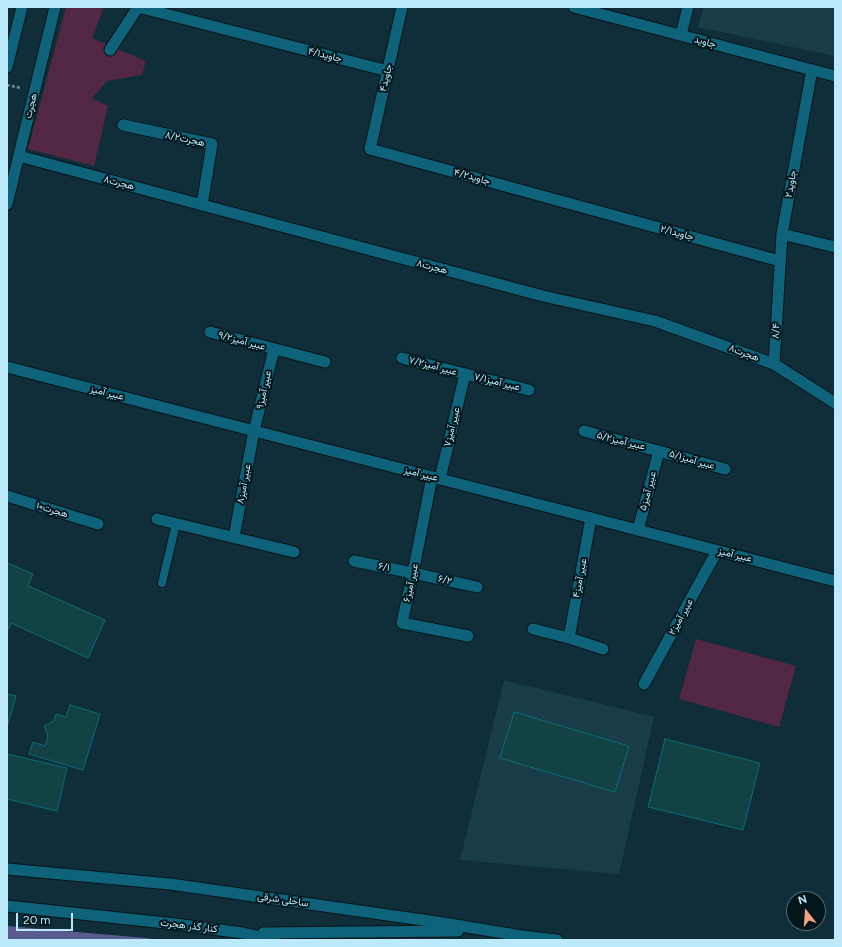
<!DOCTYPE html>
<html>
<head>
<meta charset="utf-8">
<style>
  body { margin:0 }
  #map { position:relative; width:842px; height:947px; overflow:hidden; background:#0f2e39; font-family:Figtree,sans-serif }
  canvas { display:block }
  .frame { position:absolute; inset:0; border:8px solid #bdeafa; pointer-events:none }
  .north { position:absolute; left:786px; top:891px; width:40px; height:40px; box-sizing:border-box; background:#02161c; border:1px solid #4d6b75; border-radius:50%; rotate:343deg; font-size:11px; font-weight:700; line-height:16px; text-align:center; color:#bdeafa }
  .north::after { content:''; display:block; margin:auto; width:14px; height:18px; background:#f2a080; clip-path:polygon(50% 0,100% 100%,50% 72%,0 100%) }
  .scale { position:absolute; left:16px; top:913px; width:57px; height:18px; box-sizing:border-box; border:2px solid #bdeafa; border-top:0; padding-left:5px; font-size:12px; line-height:14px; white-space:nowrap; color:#bdeafa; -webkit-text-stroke:3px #02161c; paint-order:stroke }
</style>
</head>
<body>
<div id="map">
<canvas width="842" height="947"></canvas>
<div class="frame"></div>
<div class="north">N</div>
<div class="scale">20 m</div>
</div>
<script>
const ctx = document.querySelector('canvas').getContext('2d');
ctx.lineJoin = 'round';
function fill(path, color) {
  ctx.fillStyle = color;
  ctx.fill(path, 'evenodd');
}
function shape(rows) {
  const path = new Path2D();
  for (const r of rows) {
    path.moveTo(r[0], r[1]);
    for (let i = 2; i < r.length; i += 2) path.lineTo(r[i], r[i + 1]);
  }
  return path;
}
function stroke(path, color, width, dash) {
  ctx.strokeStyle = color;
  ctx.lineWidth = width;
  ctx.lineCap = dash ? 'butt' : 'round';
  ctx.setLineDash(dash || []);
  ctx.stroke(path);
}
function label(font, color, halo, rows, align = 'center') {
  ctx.font = font + ' Figtree,Vazirmatn,sans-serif';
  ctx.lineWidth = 4;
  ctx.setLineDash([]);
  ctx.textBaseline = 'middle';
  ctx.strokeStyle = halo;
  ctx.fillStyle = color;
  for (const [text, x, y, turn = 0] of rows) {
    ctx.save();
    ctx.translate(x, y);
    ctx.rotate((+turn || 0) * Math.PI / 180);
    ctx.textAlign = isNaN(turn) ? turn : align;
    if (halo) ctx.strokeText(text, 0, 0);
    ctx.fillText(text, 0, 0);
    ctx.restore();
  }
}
const built = shape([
  [704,7,835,7,835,56,698,27],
  [504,680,654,717,619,874,460,860]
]);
const green = shape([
  [66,7,104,7,92,38,146,61,142,75,107,81,92,98,108,106,94,166,28,149],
  [696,639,796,666,779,727,679,699]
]);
const water = shape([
  [7,926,146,938,160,940,7,940]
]);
const building = shape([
  [7,563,33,574,28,586,105,620,88,658,11,623,7,632,7,563],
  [7,694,16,696,7,727,7,694],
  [70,705,100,714,83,770,29,754,33,742,45,746,48,736,44,726,54,721,56,714,66,717,70,705],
  [514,712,629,746,615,792,500,758,514,712],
  [665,739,760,763,743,830,648,807,665,739],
  [7,754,67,768,57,811,7,799,7,754]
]);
const path = shape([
  [7,85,21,88]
]);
const service = shape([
  [162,583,176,524]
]);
const minor = shape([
  [402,7,370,149,780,261],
  [681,35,688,7],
  [110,50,138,7,388,71],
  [123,125,212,144,202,205],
  [19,156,543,296,655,321,774,364,835,403],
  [782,234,835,247],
  [210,332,325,362],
  [402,358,529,390],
  [774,364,782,234,812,70],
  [584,431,725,469],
  [432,477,413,573,402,623,468,636],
  [440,479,465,374],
  [7,496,98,524],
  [157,519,294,552],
  [638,530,659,451],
  [234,537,254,431,274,349],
  [354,561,413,573,477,587],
  [533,629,569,638,603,649],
  [569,638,591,518],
  [644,684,717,551]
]);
const tertiary = shape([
  [574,7,835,76],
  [7,367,835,581]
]);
const secondary = shape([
  [7,67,22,7],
  [7,204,55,7],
  [7,869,170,884,437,922,522,936,557,940],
  [7,906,175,924,243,933,274,940],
  [263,933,458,931]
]);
const streetNames = [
  ["جاوید",705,42,15],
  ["۴/۱جاوید",325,55,14],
  ["۴جاوید",386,78,-77],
  ["هجرت",31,106,-76],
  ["هجرت۸/۲",185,139,12],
  ["۴/۲جاوید",472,177,15],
  ["هجرت۸",119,183,15],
  ["۲جاوید",791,184,-80],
  ["۲/۱جاوید",677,233,15],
  ["هجرت۸",432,267,15],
  ["۸/۴",776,331,-87],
  ["۹/۲عبیر آمیز",242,341,15],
  ["هجرت۸",744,353,20],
  ["۷/۲عبیر آمیز",433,366,15],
  ["۷/۱عبیر آمیز",497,382,14],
  ["عبیر آمیز۹",264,390,-77],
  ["عبیر آمیز",107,393,14],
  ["۷عبیر آمیز",452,427,-76],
  ["۵/۲عبیر آمیز",621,441,14],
  ["۵/۱عبیر آمیز",692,460,16],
  ["عبیر آمیز",421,474,14],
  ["۸عبیر آمیز",244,484,-79],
  ["۵عبیر آمیز",648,491,-75],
  ["هجرت۱۰",52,510,17],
  ["عبیر آمیز",735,555,14],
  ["۶/۱",384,567,11],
  ["۴عبیر آمیز",580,578,-79],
  ["۶/۲",445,580,13],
  ["۶عبیر آمیز",411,583,-77],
  ["۲عبیر آمیز",681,617,-61],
  ["ساحلی شرقی",283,900,8],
  ["کنار گذر هجرت",189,926,7]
];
fill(built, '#193d48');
fill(green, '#522743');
fill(water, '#5a5b8f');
fill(building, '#134245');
stroke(building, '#086e75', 1);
stroke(service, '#081519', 10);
stroke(minor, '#081519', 13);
stroke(tertiary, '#081519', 13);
stroke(secondary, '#081519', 13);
stroke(path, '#688e9c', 2.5, [3, 2]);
stroke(service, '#0e627a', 8);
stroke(minor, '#0e627a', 11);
stroke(tertiary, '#0e627a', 11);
stroke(secondary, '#0e627a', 11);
label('10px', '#bdeafa', '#02161c', streetNames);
</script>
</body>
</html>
